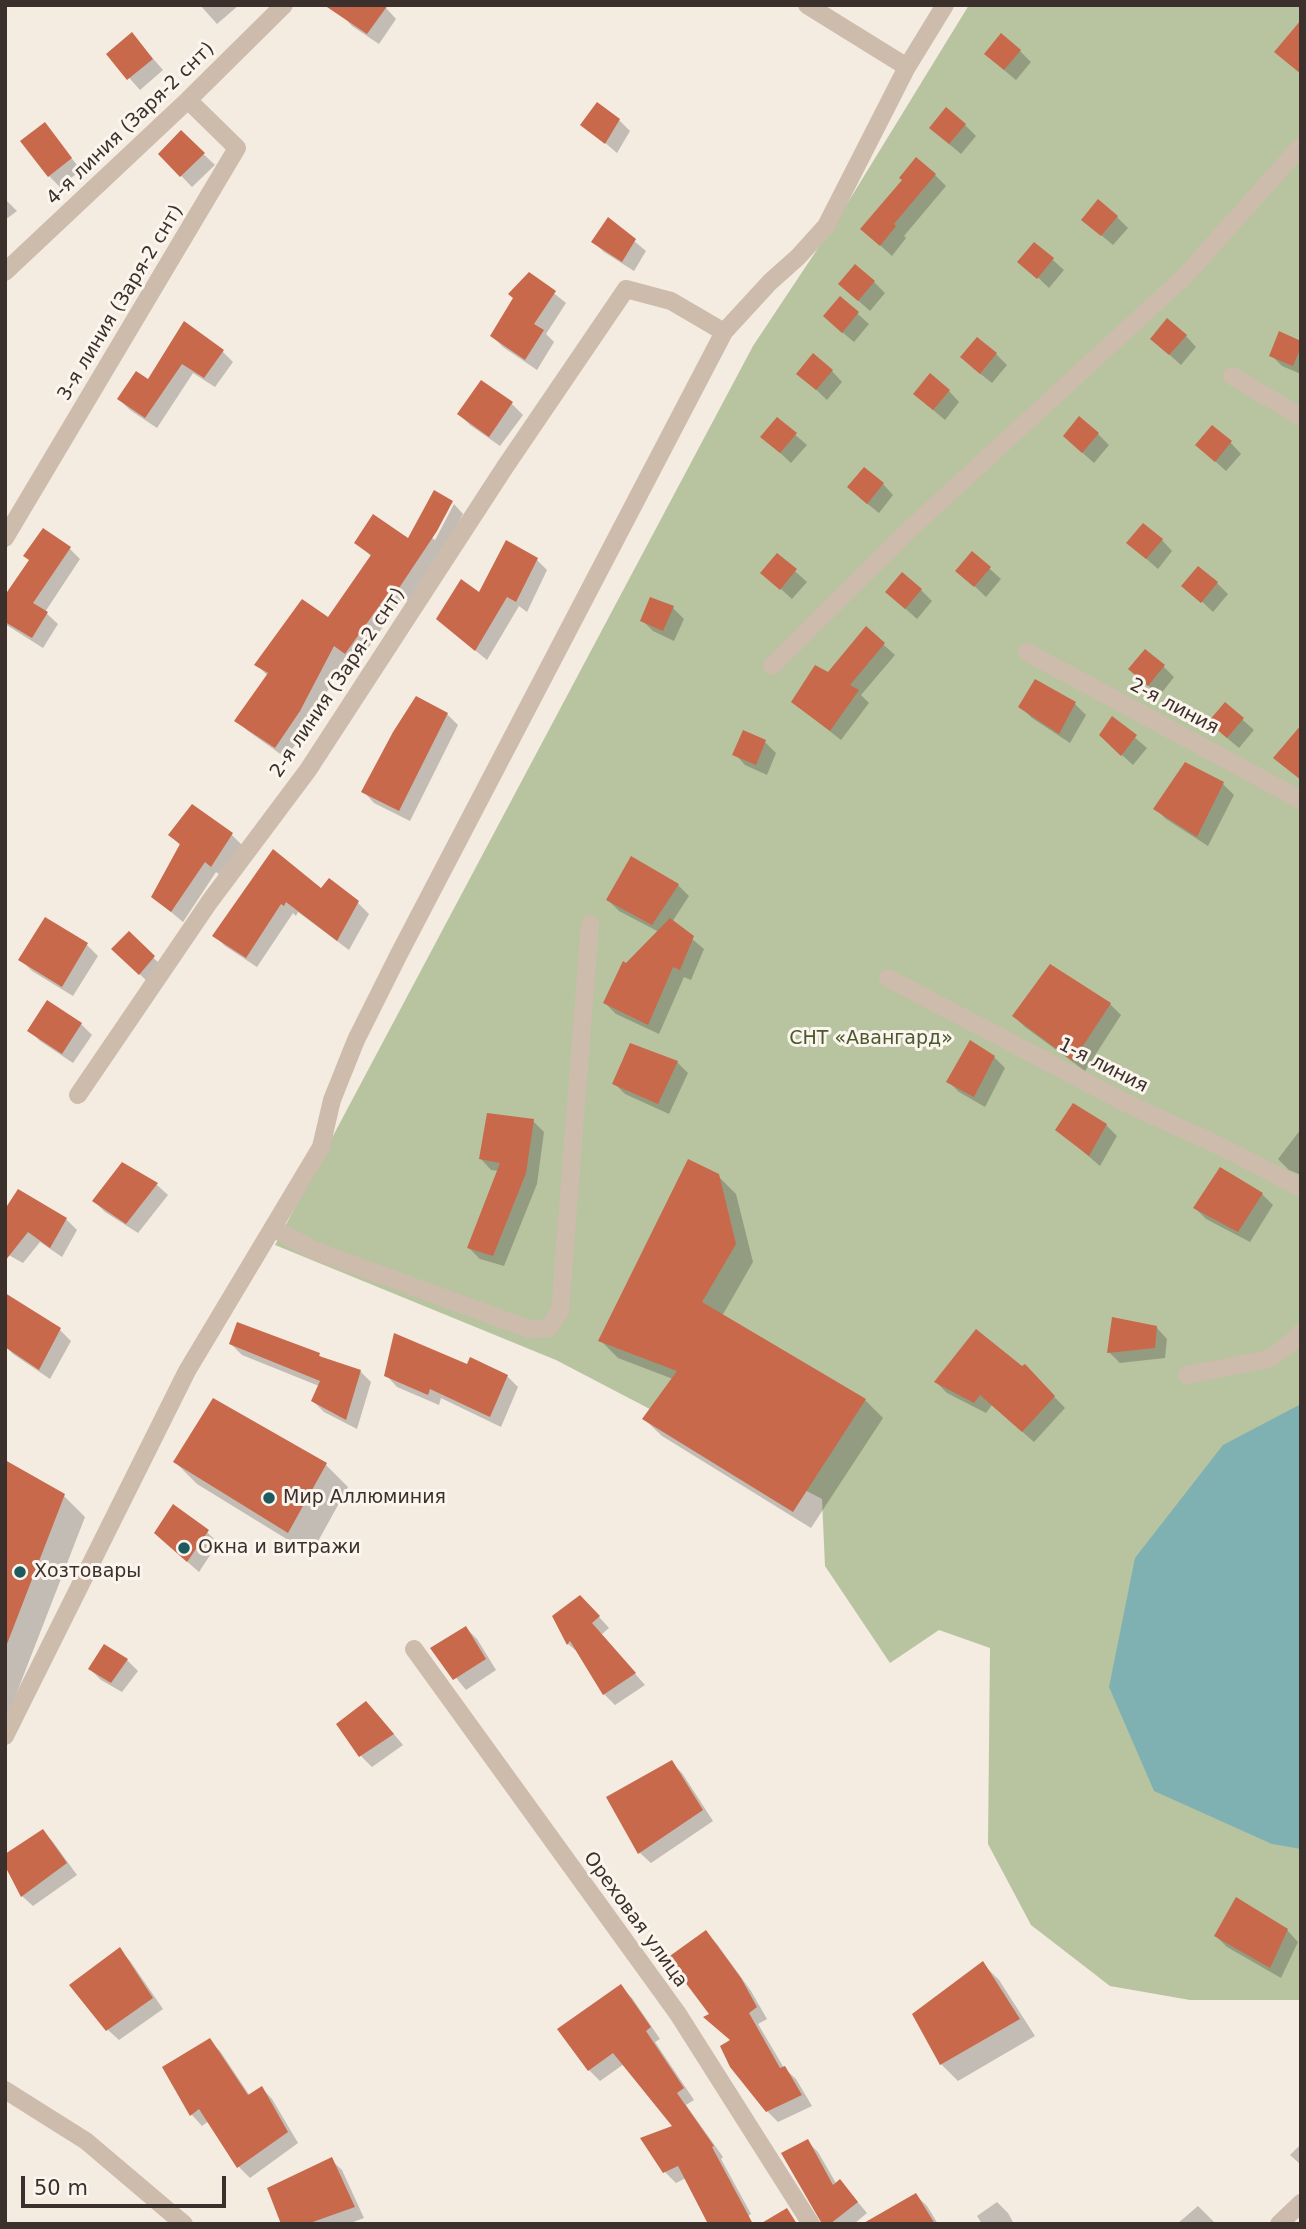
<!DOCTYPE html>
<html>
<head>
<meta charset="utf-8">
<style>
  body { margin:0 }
  #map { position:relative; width:1306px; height:2229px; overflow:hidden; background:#f4ebe1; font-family:"DejaVu Sans",sans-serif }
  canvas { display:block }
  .frame { position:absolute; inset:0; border:7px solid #3b302b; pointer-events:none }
  .scale { position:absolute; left:21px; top:2176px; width:205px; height:32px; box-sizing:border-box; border:4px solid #3b302b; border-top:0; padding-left:9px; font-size:21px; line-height:24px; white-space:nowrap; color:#3b302b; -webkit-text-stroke:5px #fbf5ee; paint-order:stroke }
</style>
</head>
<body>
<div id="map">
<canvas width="1306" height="2229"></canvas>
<div class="frame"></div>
<div class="scale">50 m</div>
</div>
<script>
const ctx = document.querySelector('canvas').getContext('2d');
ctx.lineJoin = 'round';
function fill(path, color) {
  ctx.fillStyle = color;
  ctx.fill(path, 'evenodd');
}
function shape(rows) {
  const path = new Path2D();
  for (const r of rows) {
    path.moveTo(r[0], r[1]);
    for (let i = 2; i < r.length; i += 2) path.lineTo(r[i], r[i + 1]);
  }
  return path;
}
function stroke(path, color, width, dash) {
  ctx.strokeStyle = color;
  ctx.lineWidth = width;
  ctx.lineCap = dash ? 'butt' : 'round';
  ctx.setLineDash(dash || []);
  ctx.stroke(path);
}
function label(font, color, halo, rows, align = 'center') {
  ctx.font = font + ' "DejaVu Sans",sans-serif';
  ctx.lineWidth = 6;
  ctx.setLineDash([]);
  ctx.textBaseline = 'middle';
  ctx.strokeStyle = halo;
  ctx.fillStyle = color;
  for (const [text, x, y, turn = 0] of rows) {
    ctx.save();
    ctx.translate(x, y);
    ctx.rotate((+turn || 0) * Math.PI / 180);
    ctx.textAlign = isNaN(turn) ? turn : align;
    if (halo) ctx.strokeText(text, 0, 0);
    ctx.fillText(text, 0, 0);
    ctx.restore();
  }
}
const green = shape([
  [969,5,1301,5,1301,2000,1190,2000,1110,1986,1031,1925,988,1844,990,1648,939,1630,890,1663,825,1566,822,1499,556,1360,275,1245,753,346,842,212]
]);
const water = shape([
  [1301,1404,1301,1849,1272,1844,1154,1791,1109,1687,1135,1558,1223,1445]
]);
const shadow = shape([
  [200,5,239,5,217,24],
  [386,8,396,19,379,44,352,26,342,15],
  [142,46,163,70,140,90,108,54],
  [1020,51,1031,62,1016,80,998,65],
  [619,120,630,131,617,153,583,124],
  [45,125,81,170,60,187,49,176],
  [965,125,976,136,961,154,943,139],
  [181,133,215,165,192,187,160,154],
  [935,175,946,186,904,236,906,238,892,256,862,229,904,180],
  [5,199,17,211,5,220],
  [1117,217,1128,228,1113,245,1095,230],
  [608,219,646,251,634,271,604,252,593,242],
  [1035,244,1064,270,1049,288,1029,269],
  [530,274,566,303,546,334,554,342,537,370,503,347,492,336],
  [874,282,885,293,870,311,852,295],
  [840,298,869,324,854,342,836,327],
  [184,323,222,351,233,362,215,387,193,373,157,428,130,410,119,399,149,382],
  [1186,336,1196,347,1181,365,1163,349],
  [1301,342,1301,374,1282,366,1271,355],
  [996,354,1007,365,992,383,973,368],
  [832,371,842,382,827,400,807,381],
  [949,391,959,402,945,420,926,404],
  [512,404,523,415,500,446,470,425,459,414],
  [777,419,807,445,791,463,763,437],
  [1098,434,1109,445,1094,463,1076,447],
  [1231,443,1241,454,1226,471,1197,445],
  [883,484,893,495,879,513,860,498],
  [434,493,453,504,450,504,432,538,435,540,454,504,463,514,448,542,408,601,403,598,357,664,346,656,311,722,286,758,248,731,237,720,268,676,257,665,328,620,372,557,356,542,409,540],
  [1162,540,1172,551,1158,569,1128,543],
  [69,548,80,559,45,612,58,624,43,648,5,624,5,598,31,561],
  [972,553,1001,579,986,597,966,578],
  [777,555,807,582,792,599,772,581],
  [536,559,547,570,527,612,519,606,487,660,449,629,479,595],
  [1217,583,1228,594,1213,612,1193,593],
  [921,590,932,601,917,619,899,603],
  [673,608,684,619,674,641,653,631,642,620],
  [866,629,895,655,861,695,869,703,841,740,793,702,828,674],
  [1163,666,1174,677,1160,695,1141,680],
  [1075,704,1086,715,1070,743,1032,718,1021,707],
  [1225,704,1254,730,1239,748,1221,733],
  [447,714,458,725,410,821,374,803,364,792],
  [1112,718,1147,748,1133,765,1112,746],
  [744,733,765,742,776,753,767,775,745,765,735,754],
  [1185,764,1223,784,1234,795,1208,846,1166,819,1155,808],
  [170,835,232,835,243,846,223,877,216,872,183,922,153,897,181,846],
  [274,851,322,891,358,903,369,914,349,950,298,912,296,916,293,913,257,967,225,946,215,936],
  [678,885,689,896,672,922,704,949,691,980,684,977,659,1034,616,1014,605,1003,627,965,659,932,619,911,608,900],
  [129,934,164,968,151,985,125,960],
  [87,945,98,956,73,996,32,971,21,960],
  [1110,1004,1121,1015,1085,1071,1025,1027,1014,1016],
  [81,1024,92,1035,73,1063,40,1041,29,1030],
  [994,1057,1005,1068,985,1107,959,1092,948,1081],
  [677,1062,688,1073,669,1114,625,1094,614,1083],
  [533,1121,544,1132,537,1184,504,1266,480,1259,469,1248,499,1171,491,1170,481,1159],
  [1106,1125,1117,1136,1100,1166,1058,1130],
  [1301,1129,1301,1175,1289,1170,1278,1159],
  [122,1165,157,1185,168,1195,138,1233,105,1212,94,1201],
  [718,1176,736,1194,753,1262,722,1316,865,1400,883,1418,811,1528,662,1436,644,1419,673,1379,618,1358,600,1340],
  [19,1191,66,1219,77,1230,62,1257,40,1242,23,1263,5,1253],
  [1262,1194,1273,1205,1250,1242,1206,1219,1195,1208],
  [5,1295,60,1330,71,1341,50,1379,13,1354,5,1346],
  [1156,1327,1167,1339,1165,1358,1120,1363,1109,1352],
  [231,1344,319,1355,323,1359,360,1371,371,1382,357,1429,324,1412,313,1401,319,1386,242,1355],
  [468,1366,507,1376,518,1387,501,1427,441,1398,439,1405,397,1387,386,1375],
  [1025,1366,1065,1408,1034,1442,992,1405,986,1413,947,1393,936,1382,1023,1369],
  [5,1462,64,1496,85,1517,5,1723],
  [175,1462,326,1465,348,1487,311,1554,197,1484],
  [207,1532,218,1543,199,1572,167,1544],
  [591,1608,609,1628,601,1635,645,1685,615,1705,604,1694,580,1654,568,1644,555,1616],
  [466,1628,477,1639,496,1670,466,1690,432,1648],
  [127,1660,138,1671,122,1692,101,1680,90,1669],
  [377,1714,403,1745,372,1767,361,1756],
  [671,1762,682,1773,713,1821,651,1863,640,1853],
  [43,1831,53,1842,77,1875,33,1906,22,1896],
  [1287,1930,1298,1942,1281,1978,1227,1947,1216,1936],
  [706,1933,717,1944,751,1991,767,2019,758,2024,784,2068,796,2079,812,2106,778,2122,767,2111,732,2041,711,2014],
  [120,1950,130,1961,163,2009,119,2040,108,2030],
  [983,1964,999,1980,1035,2036,958,2081,941,2064,914,2014],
  [621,1987,632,1998,660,2039,655,2042,694,2100,686,2105,723,2157,721,2159,751,2214,737,2224,686,2178,676,2183,665,2172,675,2127,624,2064,600,2081,589,2070],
  [209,2040,220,2051,250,2096,262,2088,272,2099,298,2143,250,2178,239,2167,209,2121,202,2126,192,2115,164,2067],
  [807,2141,818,2152,837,2185,840,2181,867,2213,854,2224,824,2224],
  [1301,2144,1301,2165,1290,2155],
  [331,2160,342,2170,364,2218,348,2224,283,2224],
  [916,2195,927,2206,938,2224,873,2224],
  [997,2202,1008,2213,1014,2224,982,2224,977,2216],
  [1198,2206,1216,2224,1177,2224]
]);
const building = shape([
  [324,5,388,5,367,34],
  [1301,20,1301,74,1274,52],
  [132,32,153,59,127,80,106,54],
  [1001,33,1021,50,1004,70,984,54],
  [597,102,620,119,605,144,580,125],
  [946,107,966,124,949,144,929,128],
  [45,122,72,158,48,177,20,141],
  [181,130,205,153,180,177,158,154],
  [916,157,936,174,894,224,896,226,880,246,860,229,902,180,899,178],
  [1098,199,1118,216,1101,236,1081,220],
  [608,217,636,239,622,262,591,242],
  [1034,242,1054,258,1037,279,1017,262],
  [855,264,875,281,858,301,838,284],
  [529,272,556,291,534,324,544,330,525,360,490,336,513,298,508,294],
  [840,296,859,312,842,333,823,316],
  [1167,318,1187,335,1169,355,1150,339],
  [184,321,224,350,204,378,182,364,145,418,117,399,136,371,148,379],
  [1279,331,1301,341,1301,347,1293,366,1269,356],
  [977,337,997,353,980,374,960,357],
  [813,353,833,370,816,390,796,374],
  [930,373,950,390,933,410,913,394],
  [481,380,513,402,489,437,457,414],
  [1079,416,1099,433,1082,453,1063,436],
  [777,417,797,433,780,453,760,437],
  [1212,425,1232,441,1215,462,1195,445],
  [864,467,884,483,867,504,847,487],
  [434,490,453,501,437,531,397,591,392,588,345,654,334,646,300,711,275,748,234,721,268,673,254,665,302,599,328,617,371,555,354,543,373,514,408,538],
  [1143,523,1163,539,1146,559,1126,543],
  [43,528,71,547,33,603,48,612,32,638,5,622,5,595,29,560,23,556],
  [506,540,538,558,516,602,507,597,475,651,436,619,461,579,479,592],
  [972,551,991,567,974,587,955,571],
  [777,553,797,569,780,590,760,573],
  [1198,566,1218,582,1201,603,1181,586],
  [902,572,922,589,905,609,885,592],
  [650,597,674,606,663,631,640,621],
  [866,626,885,643,850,685,859,690,830,731,791,702,815,665,828,672],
  [1145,649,1165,665,1148,686,1128,669],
  [1035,679,1076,702,1059,734,1018,707],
  [416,696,448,713,399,811,361,792,393,732],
  [1225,702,1244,718,1227,738,1208,722],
  [1112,716,1137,735,1121,756,1099,735],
  [1301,725,1301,780,1273,758],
  [743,730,766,740,756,765,732,755],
  [1185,762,1224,782,1197,837,1153,809],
  [192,804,233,833,211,867,205,862,171,912,151,897,180,844,168,835],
  [273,849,321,888,329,878,359,901,337,941,286,902,284,906,281,904,246,958,212,936],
  [631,856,679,884,652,925,606,900],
  [45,917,88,943,62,987,18,960],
  [670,918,694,936,680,970,673,967,648,1025,603,1003,623,961,626,963],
  [129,931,155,956,139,975,111,949],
  [1050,964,1111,1003,1073,1061,1012,1016],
  [47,1000,82,1023,62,1054,27,1031],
  [970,1040,995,1056,974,1097,946,1082],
  [630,1043,678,1061,658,1104,612,1084],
  [1073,1103,1107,1124,1089,1156,1055,1130],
  [487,1113,534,1119,526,1173,493,1256,467,1248,500,1163,479,1159],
  [688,1159,719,1174,736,1244,702,1302,866,1399,793,1512,642,1419,677,1371,598,1341],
  [122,1162,158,1183,126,1224,92,1201],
  [1220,1167,1263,1193,1238,1232,1193,1208],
  [18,1189,67,1218,50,1248,28,1232,5,1261,5,1209],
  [5,1293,61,1328,39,1370,5,1347],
  [1112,1317,1157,1326,1155,1348,1107,1353],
  [237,1322,320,1353,319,1356,361,1370,346,1420,311,1401,320,1381,229,1344],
  [976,1329,1022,1366,1025,1364,1055,1396,1022,1432,980,1395,974,1403,934,1382],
  [394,1333,467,1364,470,1357,508,1375,490,1417,430,1389,428,1395,384,1376],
  [213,1398,327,1463,288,1533,173,1462],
  [5,1460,65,1494,7,1644,5,1644],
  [173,1504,209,1530,187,1562,154,1533],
  [580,1595,600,1616,592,1623,636,1673,603,1695,570,1641,567,1645,552,1616],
  [466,1626,486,1659,453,1680,430,1648],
  [104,1644,128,1659,111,1683,88,1669],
  [366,1701,394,1734,359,1757,336,1724],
  [672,1760,703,1810,638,1854,606,1797],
  [43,1829,67,1863,21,1897,5,1866,5,1854],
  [1236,1897,1288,1929,1270,1968,1214,1936],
  [706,1930,741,1978,757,2007,749,2013,780,2068,785,2066,802,2095,766,2112,730,2067,720,2046,730,2040,703,2017,709,2014,667,1958],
  [120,1947,153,1998,106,2031,69,1985],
  [983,1961,1020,2019,940,2065,912,2014],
  [621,1984,651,2027,646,2031,684,2088,677,2093,714,2146,712,2147,753,2224,708,2224,678,2166,663,2173,640,2138,672,2126,613,2053,588,2071,557,2029],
  [210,2038,248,2095,262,2086,288,2132,237,2168,199,2109,190,2116,162,2067],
  [808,2139,833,2185,840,2179,858,2202,830,2224,822,2224,781,2153],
  [332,2157,355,2207,307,2224,281,2224,267,2188],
  [916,2193,935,2224,862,2224],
  [787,2208,797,2224,760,2224]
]);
const minor = shape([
  [807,5,907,67],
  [5,272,188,100,284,5],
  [1232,376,1301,417],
  [5,538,237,148,188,100],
  [1027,652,1301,800],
  [772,666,910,529,1184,277,1301,146],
  [888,978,1126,1103,1222,1147,1301,1188],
  [78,1095,210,901,308,770,505,467,626,289,671,301,724,332],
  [273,1228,313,1250,529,1329,549,1328,560,1311,590,924],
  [1187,1375,1269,1359,1297,1338,1301,1332],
  [414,1649,678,2014,811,2224],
  [5,1736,187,1371,321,1147,332,1100,356,1040,399,954,724,332,770,282,798,257,826,226,907,67,945,5],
  [5,2090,86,2141,184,2224],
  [1279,2224,1301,2203]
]);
const markers = [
  [269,1498,7,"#1f5a5e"],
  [184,1548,7,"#1f5a5e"],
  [20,1572,7,"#1f5a5e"]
];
const streetNames = [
  ["4-я линия (Заря-2 снт)",131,124,-44],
  ["3-я линия (Заря-2 снт)",121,303,-59],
  ["2-я линия (Заря-2 снт)",338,683,-56],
  ["2-я линия",1174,707,28],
  ["1-я линия",1103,1066,27],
  ["Ореховая улица",635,1920,54]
];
const parkNames = [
  ["СНТ «Авангард»",871,1039]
];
const poiNames = [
  ["Мир Аллюминия",283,1498],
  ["Окна и витражи",198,1548],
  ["Хозтовары",34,1572]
];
fill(green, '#b8c4a0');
fill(water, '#7fb0b2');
fill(shadow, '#0003');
fill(building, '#c8694b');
stroke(minor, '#cdbbac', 18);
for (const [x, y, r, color] of markers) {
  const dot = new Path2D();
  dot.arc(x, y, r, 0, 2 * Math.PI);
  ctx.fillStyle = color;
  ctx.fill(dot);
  stroke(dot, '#fbf5ee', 2.5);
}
label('19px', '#3b302b', '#fbf5ee', streetNames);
label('19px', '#4a5a2e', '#fbf5ee', parkNames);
label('19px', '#3b302b', '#fbf5ee', poiNames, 'left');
</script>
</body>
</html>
